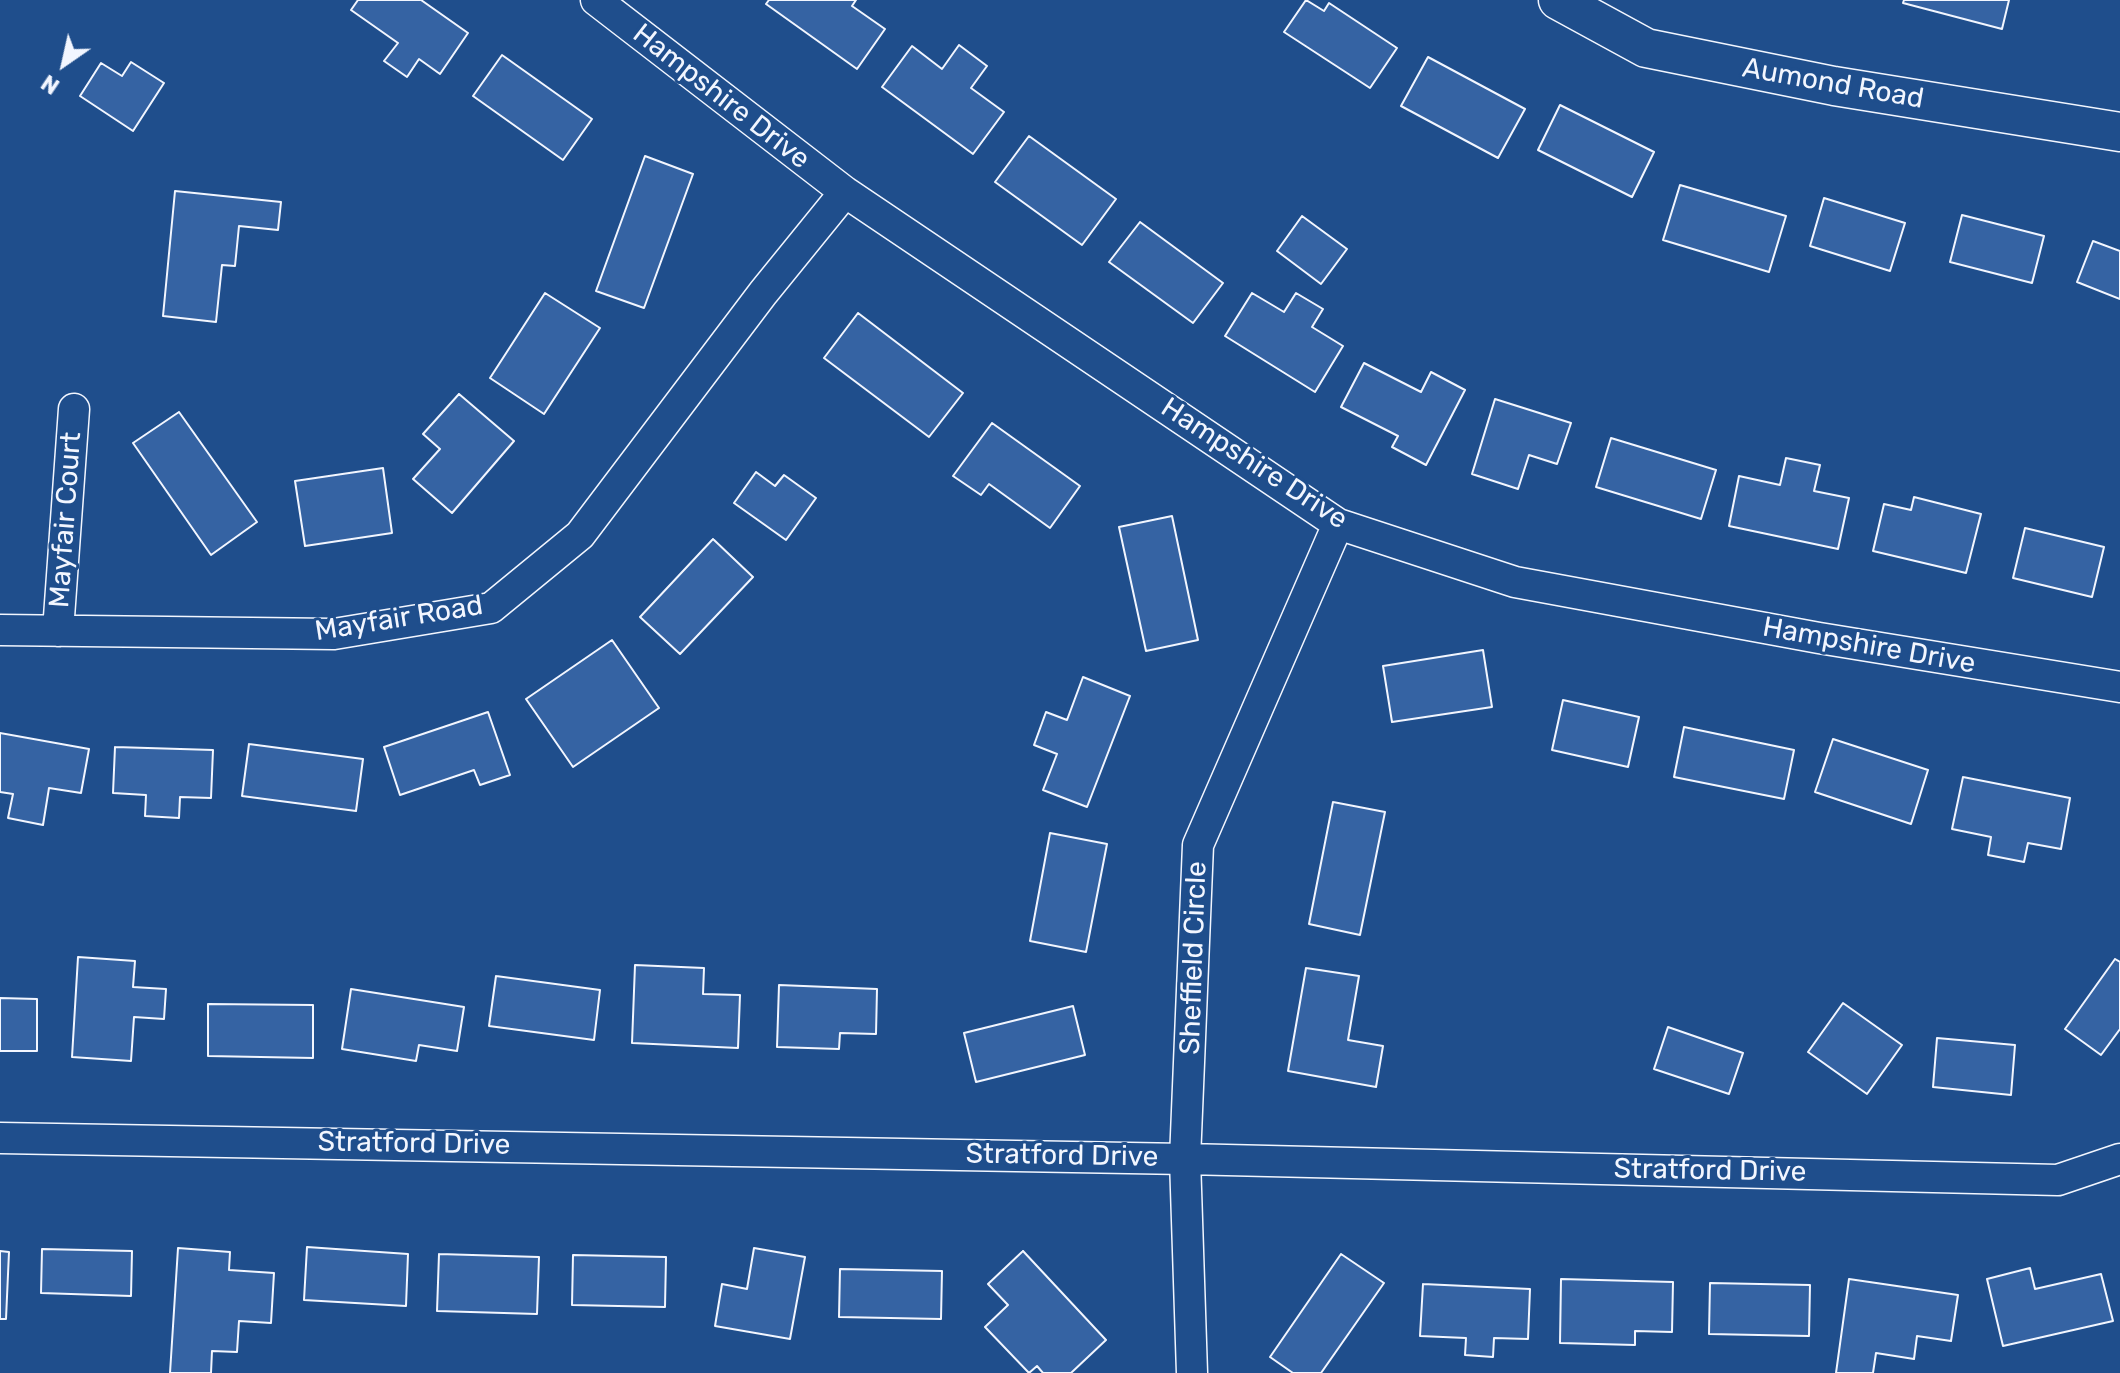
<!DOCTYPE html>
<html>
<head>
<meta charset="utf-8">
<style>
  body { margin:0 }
  #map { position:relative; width:2120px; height:1373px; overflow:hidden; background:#1f4e8c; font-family:Rubik,sans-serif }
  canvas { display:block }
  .north { position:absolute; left:24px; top:24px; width:80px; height:80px; -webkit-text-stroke:6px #1f4e8c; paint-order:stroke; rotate:214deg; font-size:22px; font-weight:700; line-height:32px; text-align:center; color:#f2f6ff }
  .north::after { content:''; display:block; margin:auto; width:28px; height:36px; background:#f2f6ff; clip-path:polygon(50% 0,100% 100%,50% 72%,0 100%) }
</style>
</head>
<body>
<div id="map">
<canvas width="2120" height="1373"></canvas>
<div class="north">N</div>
</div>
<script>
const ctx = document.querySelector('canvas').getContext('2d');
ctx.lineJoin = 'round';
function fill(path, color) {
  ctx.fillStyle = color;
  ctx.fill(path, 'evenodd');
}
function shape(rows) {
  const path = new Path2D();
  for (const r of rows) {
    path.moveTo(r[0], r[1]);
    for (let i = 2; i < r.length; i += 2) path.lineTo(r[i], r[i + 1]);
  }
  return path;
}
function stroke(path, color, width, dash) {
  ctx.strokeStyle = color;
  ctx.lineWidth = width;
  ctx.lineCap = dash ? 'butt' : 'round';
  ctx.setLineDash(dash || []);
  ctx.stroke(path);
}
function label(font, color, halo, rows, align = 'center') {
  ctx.font = font + ' Rubik,sans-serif';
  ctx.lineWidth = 6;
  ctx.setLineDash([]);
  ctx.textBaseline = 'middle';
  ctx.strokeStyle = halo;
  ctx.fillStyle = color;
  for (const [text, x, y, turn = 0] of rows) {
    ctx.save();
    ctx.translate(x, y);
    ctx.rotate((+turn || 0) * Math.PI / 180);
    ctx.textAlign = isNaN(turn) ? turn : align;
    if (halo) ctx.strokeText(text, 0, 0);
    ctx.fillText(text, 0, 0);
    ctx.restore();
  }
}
const building = shape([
  [358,0,421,0,468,33,440,74,419,59,407,77,384,61,398,43,351,10,358,0],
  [769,0,856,0,852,6,885,29,857,69,766,4,769,0],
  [1306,0,1324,11,1329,3,1397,48,1370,88,1284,32,1306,0],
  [1904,0,2009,0,2002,29,1903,3,1904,0],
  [959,45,987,66,971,88,1004,112,973,154,882,87,912,46,942,69,959,45],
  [502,55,592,119,563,160,473,96,502,55],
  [1428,57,1525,109,1498,158,1401,106,1428,57],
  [131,62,164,83,133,131,80,96,101,63,122,76,131,62],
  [1560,105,1654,152,1632,197,1538,150,1560,105],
  [1029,136,1116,199,1082,245,995,182,1029,136],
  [645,156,693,174,644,308,596,291,645,156],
  [1680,185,1786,216,1769,272,1663,240,1680,185],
  [175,191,281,202,278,230,239,226,235,266,222,265,216,322,163,316,175,191],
  [1824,198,1905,223,1890,271,1810,246,1824,198],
  [1962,215,2044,236,2032,283,1950,262,1962,215],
  [1302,216,1347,249,1321,284,1277,251,1302,216],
  [1140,222,1223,283,1193,323,1109,262,1140,222],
  [2093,241,2120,251,2120,299,2077,282,2093,241],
  [545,293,600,328,544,414,490,378,545,293],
  [1252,293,1284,312,1296,293,1323,309,1312,327,1343,346,1315,392,1225,336,1252,293],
  [858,313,963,393,929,437,824,358,858,313],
  [1364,363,1421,392,1431,372,1465,390,1426,465,1392,447,1398,436,1341,407,1364,363],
  [459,394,514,441,452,513,413,479,440,449,423,434,459,394],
  [1495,399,1571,423,1557,464,1529,455,1518,489,1472,474,1495,399],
  [179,412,257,522,211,555,133,443,179,412],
  [992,423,1080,486,1050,528,989,484,981,495,953,476,992,423],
  [1611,438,1716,470,1701,519,1596,487,1611,438],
  [1786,458,1820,465,1814,491,1849,498,1838,549,1729,526,1739,476,1780,485,1786,458],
  [383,468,392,533,305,546,295,481,383,468],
  [756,472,775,486,784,475,816,498,786,540,734,503,756,472],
  [1914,497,1981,514,1966,573,1873,551,1884,504,1911,510,1914,497],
  [1172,516,1198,640,1146,651,1119,527,1172,516],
  [2025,528,2104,547,2092,597,2013,578,2025,528],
  [713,539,753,577,680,654,640,617,713,539],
  [612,640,659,708,573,767,526,699,612,640],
  [1483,650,1492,707,1392,722,1383,666,1483,650],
  [1083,677,1130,696,1087,807,1043,790,1057,754,1034,745,1046,712,1067,720,1083,677],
  [1563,700,1639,717,1628,767,1552,750,1563,700],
  [488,712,510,775,480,785,474,770,400,795,384,747,488,712],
  [1684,727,1794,750,1784,799,1674,777,1684,727],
  [0,733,89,749,81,793,49,788,43,825,8,818,13,794,0,792,0,733],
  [1833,739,1928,770,1911,824,1815,792,1833,739],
  [249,744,363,759,356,811,242,796,249,744],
  [115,747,213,750,211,798,180,797,179,818,145,816,146,795,113,793,115,747],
  [1963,777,2070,798,2061,849,2028,843,2024,862,1988,855,1991,837,1952,829,1963,777],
  [1333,802,1385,812,1360,935,1309,924,1333,802],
  [1050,833,1107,844,1086,952,1030,941,1050,833],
  [78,957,135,961,133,987,166,989,164,1019,134,1017,131,1061,72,1057,78,957],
  [2115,959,2120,962,2120,1029,2101,1055,2065,1029,2115,959],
  [635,965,704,968,703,994,740,995,738,1048,632,1043,635,965],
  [1306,968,1359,976,1348,1040,1383,1046,1376,1087,1288,1071,1306,968],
  [496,976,600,990,594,1040,489,1026,496,976],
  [779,985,877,989,876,1034,840,1033,839,1049,777,1047,779,985],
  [351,989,464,1007,457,1051,419,1045,416,1061,342,1049,351,989],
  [0,998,37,999,37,1051,0,1051,0,998],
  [1843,1003,1902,1045,1867,1094,1808,1052,1843,1003],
  [208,1004,313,1005,313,1058,208,1056,208,1004],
  [1073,1006,1085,1055,976,1082,964,1033,1073,1006],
  [1668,1027,1743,1053,1729,1094,1654,1069,1668,1027],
  [1937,1038,2015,1045,2011,1095,1933,1087,1937,1038],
  [307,1247,408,1254,406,1306,304,1300,307,1247],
  [178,1248,230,1252,229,1270,274,1273,271,1323,239,1321,237,1352,212,1351,211,1373,170,1373,178,1248],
  [754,1248,805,1257,790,1339,715,1326,722,1284,747,1289,754,1248],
  [42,1249,132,1251,131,1296,41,1293,42,1249],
  [0,1251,9,1252,6,1319,0,1319,0,1251],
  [1023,1251,1106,1340,1071,1373,1043,1373,1037,1366,1029,1373,985,1327,1008,1305,988,1284,1023,1251],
  [439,1254,539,1257,537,1314,437,1311,439,1254],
  [1341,1254,1384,1283,1321,1373,1293,1373,1270,1357,1341,1254],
  [573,1255,666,1257,665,1307,572,1305,573,1255],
  [2030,1268,2035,1289,2101,1274,2113,1321,2003,1346,1987,1279,2030,1268],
  [840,1269,942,1271,941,1319,839,1317,840,1269],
  [1561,1279,1673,1282,1672,1332,1635,1331,1635,1345,1560,1343,1561,1279],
  [1849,1279,1958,1295,1951,1341,1917,1336,1914,1359,1876,1353,1873,1373,1836,1373,1849,1279],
  [1710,1283,1810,1285,1809,1336,1709,1334,1710,1283],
  [1423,1284,1530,1289,1528,1339,1494,1338,1493,1357,1465,1355,1466,1338,1420,1336,1423,1284]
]);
const minor = shape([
  [596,0,845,192,1338,524,1515,582,1819,638,2120,687],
  [0,630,334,634,491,608,580,535,763,293,845,192],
  [58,631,74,409],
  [0,1138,1185,1159,2058,1180,2120,1159],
  [1192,1373,1185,1159,1198,845,1338,524]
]);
const tertiary = shape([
  [1558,0,1646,48,1834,86,2120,132]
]);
const streetNames = [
  ["Aumond Road",1833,84,10],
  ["Hampshire Drive",721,97,38],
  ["Hampshire Drive",1254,464,33],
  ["Mayfair Court",66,520,-86],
  ["Mayfair Road",399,619,-9],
  ["Hampshire Drive",1869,646,10],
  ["Sheffield Circle",1194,958,-88],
  ["Stratford Drive",414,1144,1],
  ["Stratford Drive",1062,1156,1],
  ["Stratford Drive",1710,1171,1]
];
fill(building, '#3563a3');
stroke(building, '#f2f6ff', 2);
stroke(minor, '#f2f6ff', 33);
stroke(tertiary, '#f2f6ff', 41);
stroke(minor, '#1f4e8c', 30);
stroke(tertiary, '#1f4e8c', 38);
label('28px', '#f2f6ff', '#1f4e8c', streetNames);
</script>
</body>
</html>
